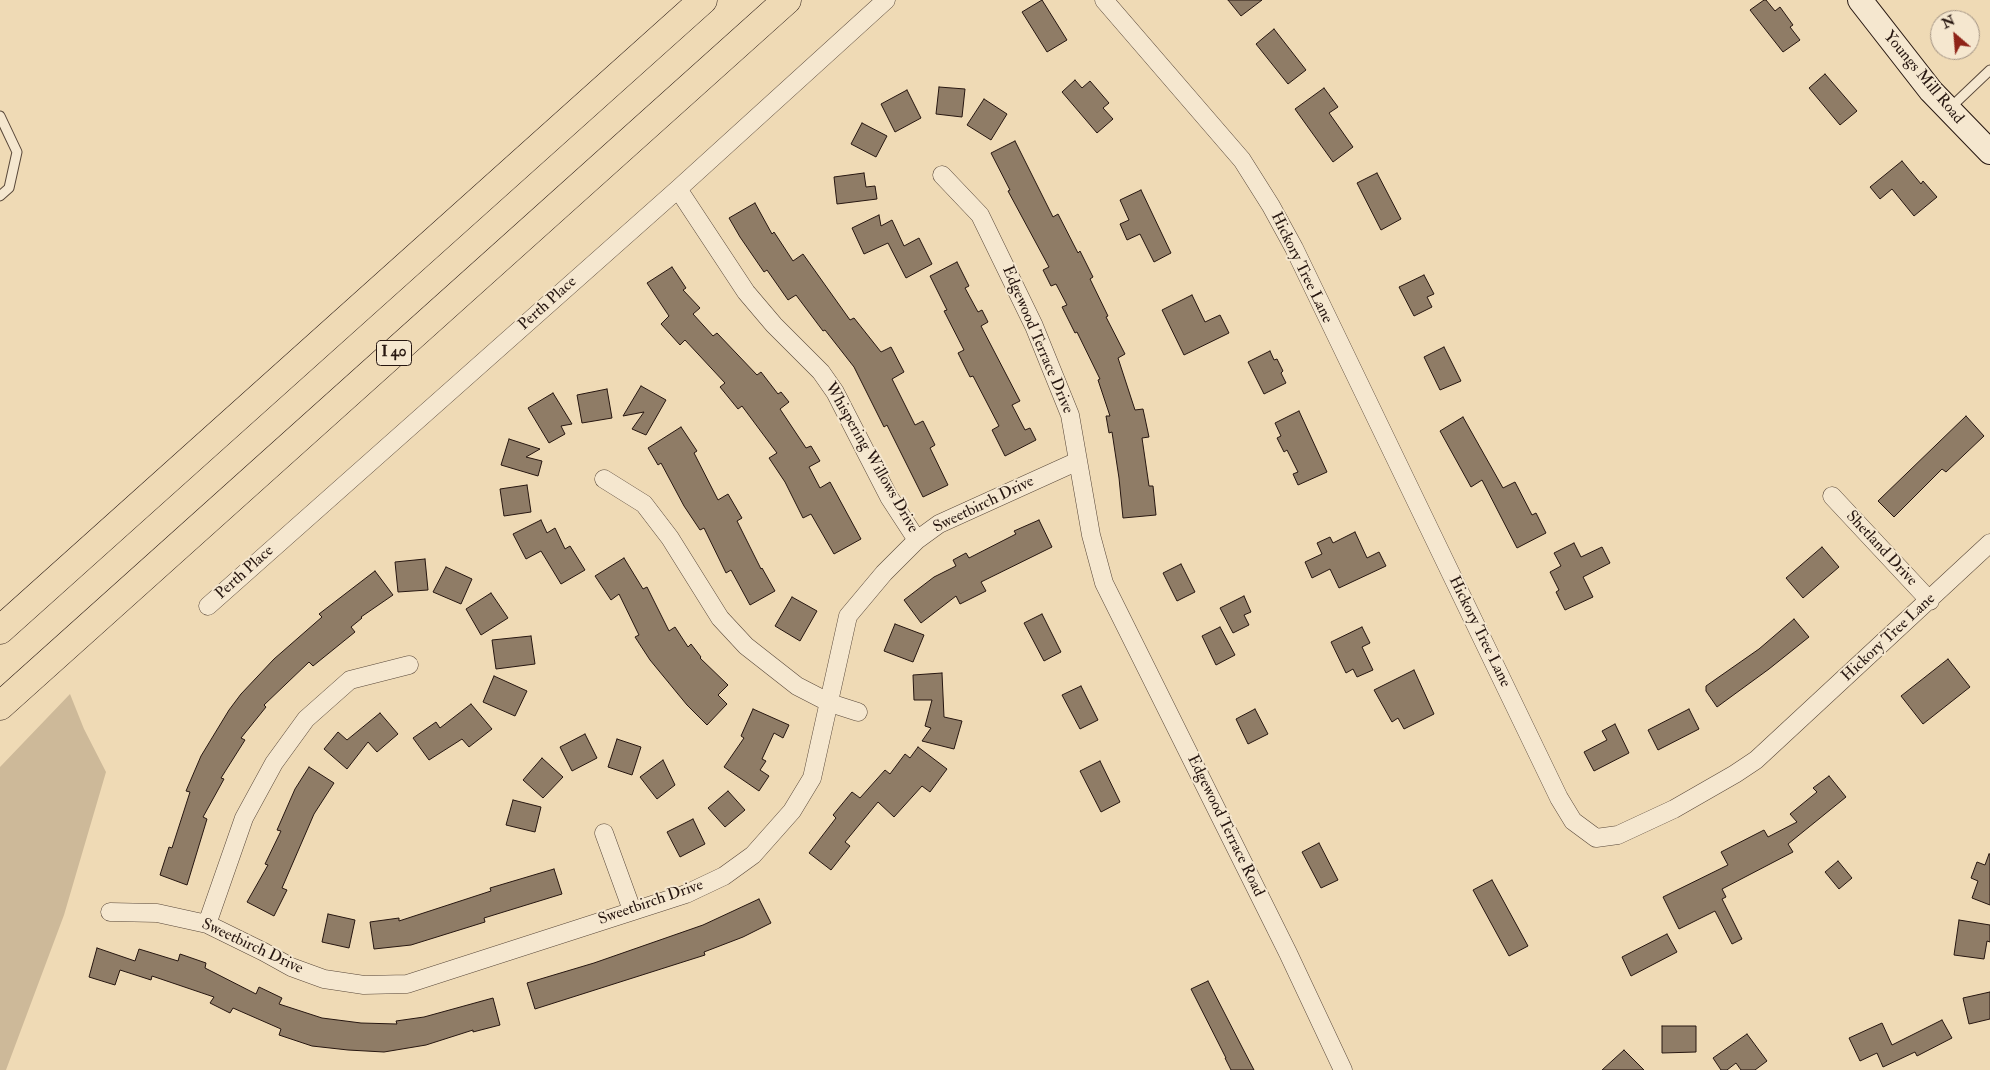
<!DOCTYPE html>
<html>
<head>
<meta charset="utf-8">
<style>
  body { margin:0 }
  #map { position:relative; width:1990px; height:1070px; overflow:hidden; background:#efdab5; font-family:"IM FELL Double Pica",serif }
  canvas { display:block }
  .north { position:absolute; left:1930px; top:10px; width:50px; height:50px; box-sizing:border-box; background:#f5e7cf; border:1px solid #a29383; border-radius:50%; rotate:333deg; font-size:14px; font-weight:700; line-height:20px; text-align:center; color:#261610 }
  .north::after { content:''; display:block; margin:auto; width:18px; height:22px; background:#8f2418; clip-path:polygon(50% 0,100% 100%,50% 72%,0 100%) }
</style>
</head>
<body>
<div id="map">
<canvas width="1990" height="1070"></canvas>
<div class="north">N</div>
</div>
<script>
const ctx = document.querySelector('canvas').getContext('2d');
ctx.lineJoin = 'round';
function fill(path, color) {
  ctx.fillStyle = color;
  ctx.fill(path, 'evenodd');
}
function shape(rows) {
  const path = new Path2D();
  for (const r of rows) {
    path.moveTo(r[0], r[1]);
    for (let i = 2; i < r.length; i += 2) path.lineTo(r[i], r[i + 1]);
  }
  return path;
}
function stroke(path, color, width, dash) {
  ctx.strokeStyle = color;
  ctx.lineWidth = width;
  ctx.lineCap = dash ? 'butt' : 'round';
  ctx.setLineDash(dash || []);
  ctx.stroke(path);
}
function label(font, color, halo, rows, align = 'center') {
  ctx.font = font + ' "IM FELL Double Pica",serif';
  ctx.lineWidth = 4;
  ctx.setLineDash([]);
  ctx.textBaseline = 'middle';
  ctx.strokeStyle = halo;
  ctx.fillStyle = color;
  for (const [text, x, y, turn = 0] of rows) {
    ctx.save();
    ctx.translate(x, y);
    ctx.rotate((+turn || 0) * Math.PI / 180);
    ctx.textAlign = isNaN(turn) ? turn : align;
    if (halo) ctx.strokeText(text, 0, 0);
    ctx.fillText(text, 0, 0);
    ctx.restore();
  }
}
const green = shape([
  [70,694,84,729,106,772,64,915,6,1070,0,1070,0,767]
]);
const building = shape([
  [1042,0,1067,40,1047,52,1022,12,1042,0],
  [1228,0,1262,0,1241,16,1228,0],
  [1764,0,1766,0,1775,11,1780,7,1793,25,1790,27,1800,40,1783,52,1750,10,1764,0],
  [1274,29,1306,70,1288,84,1256,44,1274,29],
  [1825,74,1857,111,1840,125,1809,88,1825,74],
  [1075,80,1082,88,1090,81,1109,103,1103,108,1113,119,1097,133,1062,92,1075,80],
  [939,87,965,89,962,117,936,114,939,87],
  [1324,88,1338,107,1329,113,1353,147,1333,162,1295,109,1324,88],
  [907,90,921,118,895,132,881,104,907,90],
  [984,99,1007,114,991,140,967,125,984,99],
  [862,123,887,136,876,157,851,144,862,123],
  [1015,141,1053,217,1058,214,1078,253,1080,251,1093,277,1090,279,1108,316,1106,317,1125,354,1118,358,1135,410,1143,409,1149,437,1142,438,1149,486,1153,486,1156,515,1123,518,1119,478,1112,432,1109,433,1106,416,1110,416,1098,380,1100,379,1077,332,1075,333,1062,307,1067,305,1056,284,1051,286,1043,270,1049,267,1008,191,1010,190,991,153,1015,141],
  [1902,161,1921,184,1923,181,1937,197,1914,216,1892,189,1880,199,1870,187,1902,161],
  [864,173,866,187,875,186,877,199,837,204,834,177,864,173],
  [1377,173,1401,219,1381,230,1357,183,1377,173],
  [1141,190,1171,253,1154,262,1140,234,1127,240,1120,224,1129,220,1120,200,1141,190],
  [755,203,772,234,774,232,793,261,803,254,850,320,854,318,881,352,891,347,904,372,892,379,915,425,923,421,935,445,930,448,948,485,923,497,887,425,884,427,854,367,825,330,823,331,796,295,788,300,767,270,764,272,740,237,729,218,755,203],
  [879,215,881,226,892,220,904,246,919,238,932,264,906,278,888,243,864,254,852,228,879,215],
  [957,262,969,286,965,288,978,312,982,310,988,322,981,326,1020,401,1012,405,1025,430,1030,428,1036,440,1005,456,992,430,999,426,973,376,970,377,958,353,964,350,944,311,947,310,930,276,957,262],
  [672,267,686,288,683,290,700,308,693,314,713,336,717,333,757,375,761,372,778,394,781,392,789,402,780,409,806,448,811,446,820,461,809,467,820,488,830,482,861,539,834,554,811,514,803,518,785,482,769,458,777,453,742,406,738,409,720,387,725,383,685,340,680,345,661,324,669,316,647,283,672,267],
  [1424,275,1434,294,1427,297,1432,307,1414,316,1399,287,1424,275],
  [1192,295,1205,322,1220,315,1229,333,1184,355,1162,310,1192,295],
  [1444,347,1461,381,1440,390,1424,357,1444,347],
  [1270,351,1274,360,1277,359,1283,371,1281,373,1286,383,1264,394,1248,362,1270,351],
  [641,386,666,400,646,435,632,429,644,412,623,416,641,386],
  [607,389,612,418,582,423,577,395,607,389],
  [553,393,572,424,561,426,565,434,549,443,528,408,553,393],
  [1299,411,1327,472,1298,485,1293,474,1298,472,1287,450,1284,452,1277,438,1281,436,1275,423,1299,411],
  [1966,416,1984,436,1946,472,1942,469,1894,517,1878,501,1966,416],
  [1463,417,1503,488,1515,482,1532,515,1536,513,1546,533,1517,548,1482,480,1471,487,1440,431,1463,417],
  [681,427,697,451,694,453,718,500,728,494,742,518,737,521,761,569,762,568,775,591,750,605,731,570,726,573,704,528,700,530,684,506,661,463,658,465,648,448,681,427],
  [509,439,540,449,526,457,542,461,538,476,501,465,509,439],
  [527,485,531,512,504,516,500,489,527,485],
  [541,520,547,533,555,528,565,549,570,546,585,570,561,584,541,551,526,559,513,534,541,520],
  [1039,520,1052,547,981,582,986,591,960,604,956,596,921,623,904,600,934,577,956,566,953,560,966,553,969,558,1016,534,1014,531,1039,520],
  [1355,532,1367,558,1379,552,1386,566,1339,588,1330,569,1312,578,1305,562,1322,554,1317,543,1330,537,1333,543,1355,532],
  [1574,543,1581,557,1602,547,1610,563,1583,577,1593,597,1565,610,1556,592,1559,590,1550,572,1561,566,1554,553,1574,543],
  [1822,547,1839,567,1803,598,1786,578,1822,547],
  [624,558,643,589,647,587,669,631,675,627,688,647,691,644,701,657,700,658,728,685,718,695,727,704,707,725,687,705,650,660,635,637,639,635,619,594,611,600,595,576,624,558],
  [425,559,428,590,398,592,395,562,425,559],
  [1181,564,1195,592,1177,601,1163,573,1181,564],
  [446,567,472,579,461,604,433,592,446,567],
  [375,571,393,595,361,617,362,618,351,627,355,632,313,666,309,662,264,705,266,707,241,738,245,740,221,778,224,779,203,817,207,819,187,885,160,875,169,847,172,848,190,792,186,791,201,756,229,710,241,694,274,659,322,617,319,614,375,571],
  [491,593,508,618,481,635,466,609,491,593],
  [1244,596,1251,612,1244,615,1249,625,1233,633,1220,608,1244,596],
  [792,597,817,611,800,641,775,626,792,597],
  [1042,614,1061,652,1044,661,1024,623,1042,614],
  [1794,619,1809,637,1769,669,1717,707,1706,691,1706,686,1759,649,1794,619],
  [895,624,924,635,913,662,884,651,895,624],
  [1220,627,1235,655,1216,665,1202,636,1220,627],
  [1362,627,1370,643,1362,647,1373,670,1357,677,1353,669,1346,673,1331,642,1362,627],
  [531,636,535,664,496,669,492,640,531,636],
  [1948,659,1970,687,1923,724,1901,696,1948,659],
  [1414,670,1434,714,1404,729,1398,718,1392,722,1374,690,1414,670],
  [942,673,944,717,962,721,954,749,922,741,931,728,925,726,932,700,914,700,913,675,942,673],
  [494,676,527,691,515,716,483,702,494,676],
  [1081,686,1098,720,1080,729,1062,695,1081,686],
  [471,704,492,729,469,747,462,739,429,760,413,738,436,722,440,728,471,704],
  [753,709,789,725,783,738,774,733,762,759,766,761,760,770,769,776,759,791,724,767,744,738,741,736,753,709],
  [1255,709,1268,734,1248,744,1236,719,1255,709],
  [1689,709,1699,729,1658,750,1648,730,1689,709],
  [380,713,398,734,377,752,368,742,347,769,324,749,338,732,347,740,380,713],
  [1615,724,1629,753,1594,771,1584,752,1607,740,1602,731,1615,724],
  [585,734,597,758,572,771,560,747,585,734],
  [617,739,641,747,632,775,608,767,617,739],
  [918,747,947,769,930,792,922,786,894,817,878,802,845,842,850,846,831,870,809,853,836,818,833,815,852,792,860,798,885,770,890,774,905,754,910,758,918,747],
  [542,758,563,777,543,798,523,780,542,758],
  [663,760,675,785,657,799,640,777,663,760],
  [1100,761,1120,802,1101,812,1080,771,1100,761],
  [309,767,334,783,314,814,282,888,287,890,274,916,247,902,268,865,265,864,281,831,277,830,295,789,309,767],
  [1829,776,1846,797,1788,844,1793,852,1722,889,1726,897,1722,899,1742,939,1732,944,1715,911,1679,929,1663,897,1728,865,1721,852,1764,830,1768,837,1797,822,1790,814,1817,792,1813,788,1829,776],
  [728,791,745,810,725,827,708,808,728,791],
  [513,800,541,807,535,832,506,825,513,800],
  [693,819,705,844,680,857,667,832,693,819],
  [1319,843,1338,880,1321,888,1302,852,1319,843],
  [1989,854,1990,854,1990,905,1972,898,1978,881,1971,878,1977,862,1985,865,1989,854],
  [1838,861,1852,878,1839,889,1825,872,1838,861],
  [554,869,562,894,484,918,485,922,411,945,374,949,370,922,399,918,399,921,491,891,490,888,554,869],
  [1492,880,1528,946,1509,956,1473,890,1492,880],
  [759,899,771,923,743,937,704,952,705,955,535,1009,527,983,594,963,703,925,759,899],
  [328,914,355,920,349,948,322,942,328,914],
  [1959,920,1990,925,1990,942,1987,941,1984,959,1954,955,1959,920],
  [1667,934,1677,952,1631,976,1622,957,1667,934],
  [97,948,135,961,139,949,178,961,180,954,206,963,205,968,256,994,259,987,282,998,279,1004,322,1018,361,1023,397,1024,396,1021,424,1017,493,998,500,1025,473,1032,473,1030,426,1045,384,1052,348,1050,312,1046,279,1035,281,1029,233,1008,230,1013,210,1003,214,997,152,976,151,980,120,970,115,985,89,977,97,948],
  [1208,981,1243,1049,1254,1070,1231,1070,1225,1058,1226,1058,1191,989,1208,981],
  [1990,992,1990,1019,1969,1024,1963,998,1990,992],
  [1942,1020,1952,1038,1917,1056,1915,1052,1883,1067,1877,1053,1860,1061,1849,1038,1882,1023,1892,1045,1942,1020],
  [1662,1026,1696,1026,1696,1052,1662,1053,1662,1026],
  [1747,1034,1767,1061,1755,1070,1741,1070,1736,1063,1727,1070,1721,1070,1713,1058,1747,1034],
  [1624,1050,1644,1070,1602,1070,1624,1050]
]);
const lane = shape([
  [1950,108,1990,70],
  [0,116,17,152,9,188,0,196]
]);
const street = shape([
  [1104,0,1242,160,1271,206,1294,248,1559,798,1573,821,1596,838,1618,835,1674,809,1735,774,1756,760,1990,543],
  [942,175,980,215,1034,326,1070,415,1091,535,1104,583,1288,953,1343,1070],
  [678,189,746,292,774,325,821,372,835,392,889,497,917,540],
  [604,479,644,504,670,538,720,618,746,646,797,686,830,703,858,712],
  [1832,496,1930,601],
  [208,606,678,189,886,0],
  [604,833,632,910],
  [110,912,157,913,207,924,264,952,291,967,324,979,364,985,407,984,686,894,724,876,753,855,792,811,812,778,848,616,884,573,917,540,939,524,1078,461],
  [207,924,244,818,274,763,306,719,350,680,409,665]
]);
const secondary = shape([
  [1860,0,1931,91,1990,152]
]);
const highway = shape([
  [0,630,703,0],
  [0,706,787,0]
]);
const shields = [
  [394,353,35]
];
const shieldNames = [
  ["I 40",394,353]
];
const streetNames = [
  ["Youngs Mill Road",1923,78,50],
  ["Hickory Tree Lane",1301,268,64],
  ["Perth Place",548,304,-42],
  ["Edgewood Terrace Drive",1037,340,67],
  ["Whispering Willows Drive",871,458,60],
  ["Sweetbirch Drive",984,505,-26],
  ["Shetland Drive",1881,549,47],
  ["Perth Place",245,573,-42],
  ["Hickory Tree Lane",1479,632,64],
  ["Hickory Tree Lane",1889,638,-43],
  ["Edgewood Terrace Road",1225,826,64],
  ["Sweetbirch Drive",651,903,-19],
  ["Sweetbirch Drive",252,947,25]
];
fill(green, '#cdb999');
fill(building, '#8f7c66');
stroke(building, '#261610', 1);
stroke(lane, '#584739', 11);
stroke(street, '#584739', 19);
stroke(secondary, '#261610', 26);
stroke(highway, '#261610', 29);
stroke(lane, '#f5e7cf', 9);
stroke(street, '#f5e7cf', 18);
stroke(secondary, '#f5e7cf', 24);
stroke(highway, '#efdab5', 28);
for (const [x, y, w] of shields) {
  const box = new Path2D();
  box.roundRect(x - w / 2, y - 12.5, w, 25, 4);
  ctx.fillStyle = '#f5e7cf';
  ctx.fill(box);
  stroke(box, '#261610', 1);
}
label('bold 15px', '#261610', null, shieldNames);
label('16px', '#261610', '#f5e7cf', streetNames);
</script>
</body>
</html>
